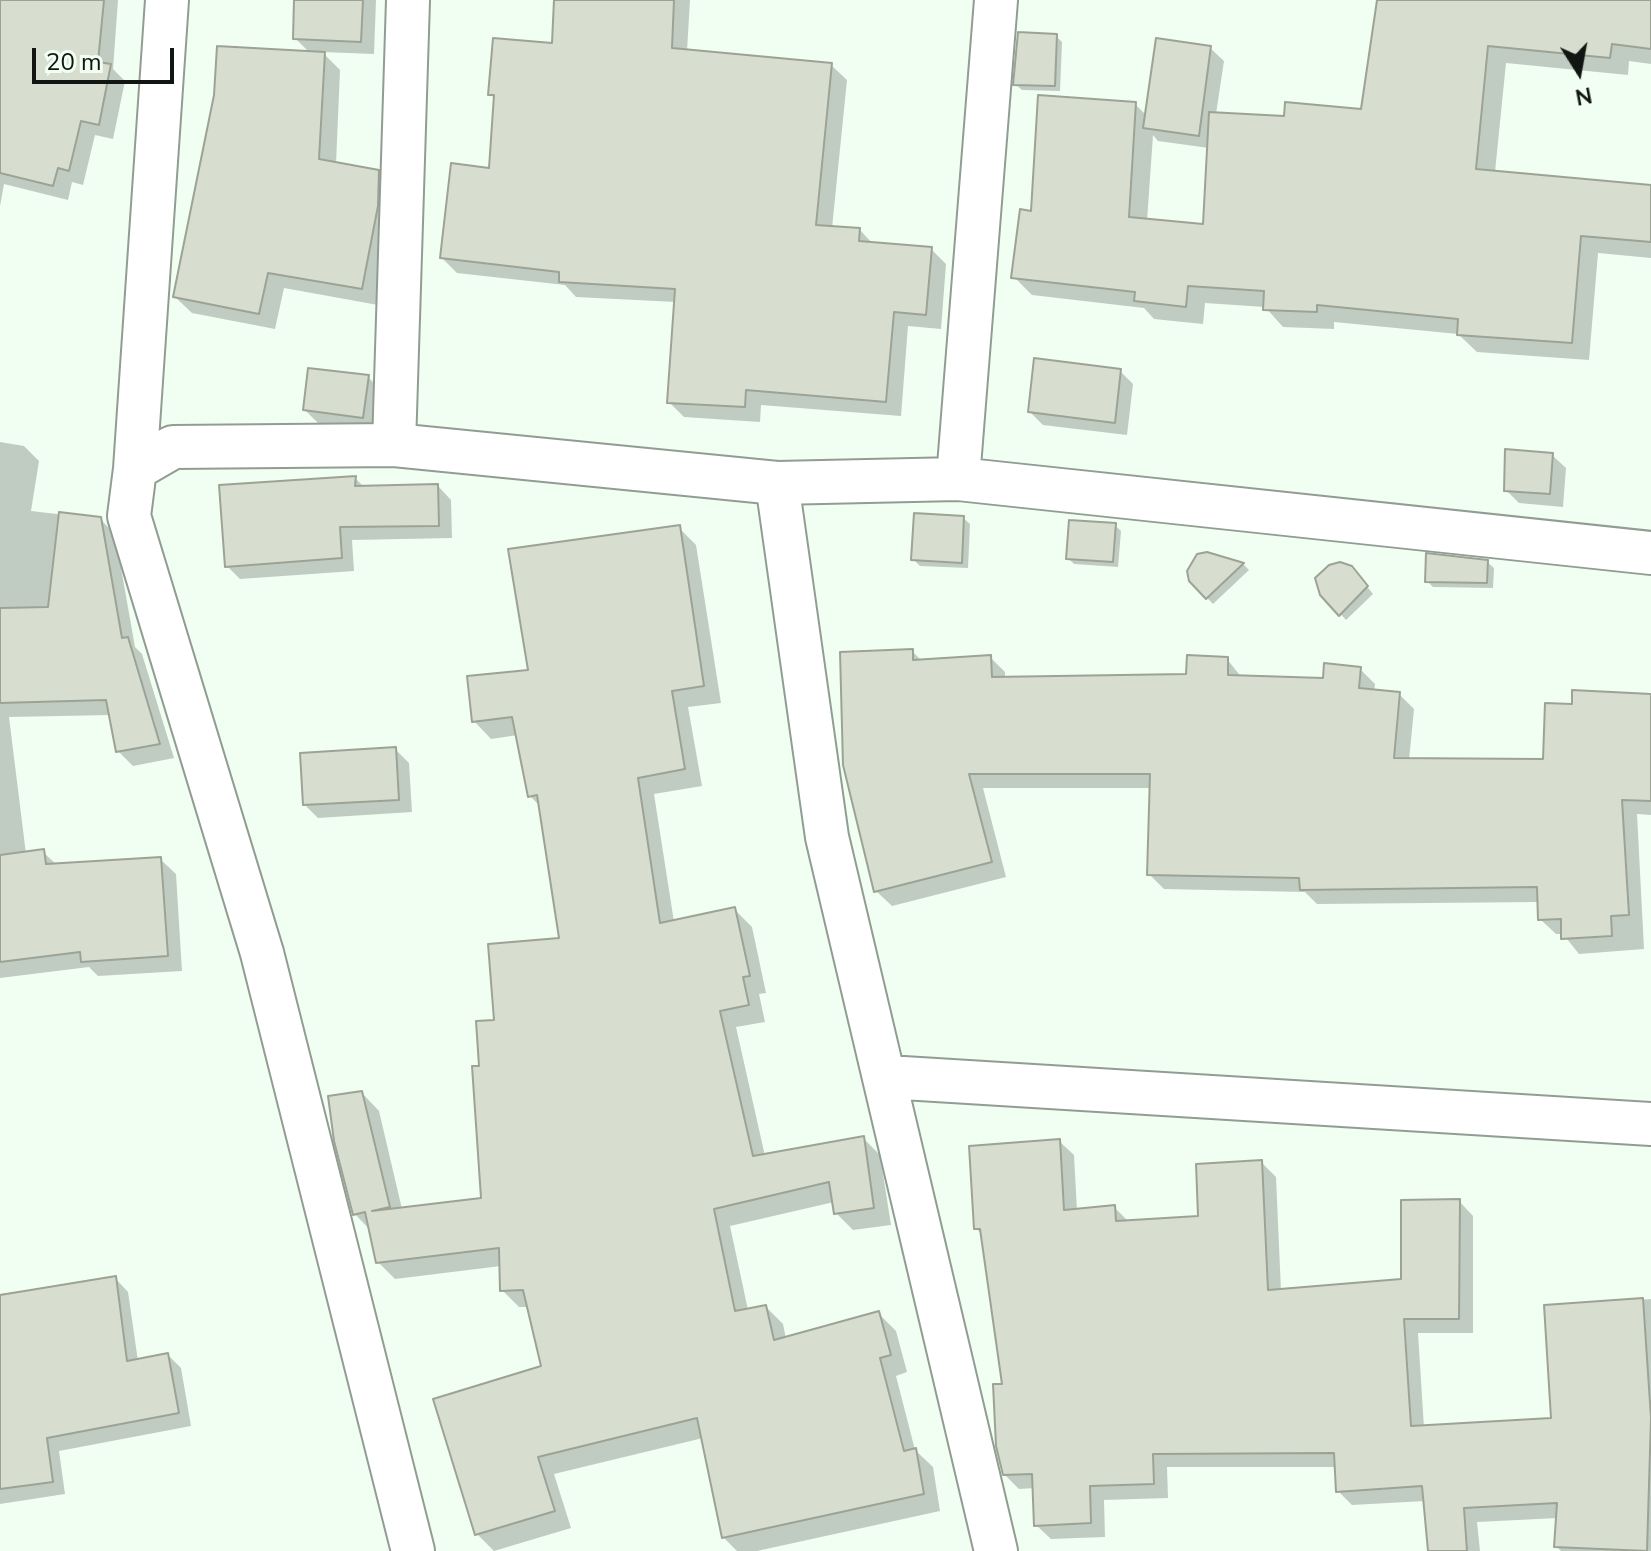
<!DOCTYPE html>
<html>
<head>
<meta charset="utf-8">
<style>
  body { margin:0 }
  #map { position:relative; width:1651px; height:1551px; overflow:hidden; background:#f1fef2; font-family:"Nunito Sans",sans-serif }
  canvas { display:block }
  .north { position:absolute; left:1539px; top:32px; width:80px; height:80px; -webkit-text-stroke:6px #f1fef2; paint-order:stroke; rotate:169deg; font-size:22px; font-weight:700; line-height:32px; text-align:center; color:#111612 }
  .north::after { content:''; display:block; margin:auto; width:28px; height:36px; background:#111612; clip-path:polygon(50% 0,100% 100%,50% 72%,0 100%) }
  .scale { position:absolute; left:32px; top:48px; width:142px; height:36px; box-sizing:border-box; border:4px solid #111612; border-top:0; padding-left:10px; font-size:24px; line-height:28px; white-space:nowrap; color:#111612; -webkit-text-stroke:6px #f1fef2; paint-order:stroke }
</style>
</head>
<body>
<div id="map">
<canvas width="1651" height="1551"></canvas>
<div class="north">N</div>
<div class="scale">20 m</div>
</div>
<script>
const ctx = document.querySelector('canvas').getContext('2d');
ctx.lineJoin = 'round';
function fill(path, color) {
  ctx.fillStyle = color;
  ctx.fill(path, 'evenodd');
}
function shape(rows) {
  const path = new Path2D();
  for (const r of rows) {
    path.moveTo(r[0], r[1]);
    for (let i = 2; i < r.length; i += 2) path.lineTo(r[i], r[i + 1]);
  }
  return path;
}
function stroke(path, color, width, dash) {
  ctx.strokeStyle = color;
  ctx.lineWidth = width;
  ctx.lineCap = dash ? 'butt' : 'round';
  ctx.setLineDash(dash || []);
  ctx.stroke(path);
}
const shadow = shape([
  [0,0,118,0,113,69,125,81,113,139,95,135,83,185,72,182,68,200,4,184,0,206],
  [296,0,376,0,374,54,322,52,340,70,336,164,378,172,394,188,378,305,284,288,275,329,192,313,175,297,310,53,295,38],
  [556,0,690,0,687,51,831,65,847,80,832,228,860,230,874,245,931,249,946,264,941,329,908,326,901,416,761,405,760,422,684,417,669,402,676,302,576,297,565,285,457,273,442,258,491,170,496,100,490,94,554,45],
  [1379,0,1651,0,1651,64,1629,61,1628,75,1506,63,1495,172,1651,187,1651,258,1598,253,1589,360,1477,352,1458,334,1334,322,1334,329,1283,327,1265,307,1205,303,1203,324,1154,319,1144,308,1032,295,1014,277,1033,213,1135,104,1147,116,1210,48,1224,61,1216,114,1286,118,1363,111],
  [1153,135,1158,141,1209,148,1205,226,1147,221],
  [1056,36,1062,42,1060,91,1022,90,1015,84],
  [1120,371,1133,384,1127,435,1043,425,1030,412],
  [368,377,381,390,376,430,318,423,305,410],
  [0,442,24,446,39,461,31,511,100,519,115,534,135,647,142,654,174,758,133,766,118,751,111,715,9,717,26,854,43,852,58,866,160,859,176,874,182,971,98,976,89,967,0,978],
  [1552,455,1566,468,1563,507,1519,503,1506,490],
  [355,478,365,488,438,486,451,500,452,538,352,540,354,571,240,579,227,566],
  [963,518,970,524,968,568,920,566,913,559],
  [1115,525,1121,531,1118,567,1074,564,1068,558],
  [679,528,696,545,721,703,688,707,702,786,654,794,674,922,735,910,752,927,766,993,759,994,765,1022,736,1027,765,1156,863,1138,880,1155,891,1225,853,1230,836,1213,834,1202,730,1226,748,1310,766,1307,783,1324,786,1339,879,1314,896,1331,907,1372,896,1376,915,1450,933,1467,940,1511,757,1551,737,1551,723,1537,703,1438,554,1474,571,1528,494,1551,477,1534,544,1367,529,1307,519,1307,502,1290,501,1266,395,1279,378,1262,371,1231,355,1214,362,1093,379,1111,402,1209,484,1199,481,1068,496,1022,561,940,541,807,530,796,518,735,491,739,474,721,531,672],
  [1207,554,1243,564,1249,570,1213,604,1191,581,1191,562],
  [1487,562,1494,568,1493,588,1433,587,1427,581],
  [1357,574,1373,594,1346,620,1322,594],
  [912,651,922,661,990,657,1005,672,1005,679,1188,676,1227,659,1242,678,1324,680,1360,669,1375,684,1374,692,1399,694,1414,709,1409,760,1544,761,1574,706,1651,696,1651,815,1637,814,1644,949,1579,954,1563,934,1556,934,1540,919,1540,902,1317,904,1305,892,1164,889,1149,874,1151,788,983,788,1006,877,892,906,876,891],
  [395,749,409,763,412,812,318,818,305,805],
  [1059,1141,1074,1155,1077,1211,1114,1207,1129,1222,1201,1218,1261,1162,1276,1177,1281,1291,1403,1280,1459,1201,1473,1216,1473,1333,1418,1333,1424,1428,1553,1420,1546,1307,1651,1299,1651,1551,1561,1551,1556,1546,1558,1518,1477,1522,1480,1551,1430,1551,1425,1501,1352,1505,1338,1491,1336,1467,1167,1467,1168,1498,1104,1500,1105,1537,1051,1539,1036,1525,1035,1488,1019,1489,1004,1474,1004,1386,983,1236,976,1228],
  [115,1278,128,1292,138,1361,168,1355,181,1368,191,1426,59,1451,65,1494,0,1504,0,1294]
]);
const building = shape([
  [0,0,104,0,98,62,111,64,99,125,81,121,69,171,58,168,53,186,0,173,0,0],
  [294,0,363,0,361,42,293,39,294,0],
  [554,0,674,0,672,48,832,63,816,225,860,228,859,241,932,247,926,315,894,312,886,402,746,390,745,407,667,403,675,289,559,282,559,272,440,258,451,163,489,168,494,95,488,95,493,38,552,43,554,0],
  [1377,0,1651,0,1651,49,1612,44,1610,58,1488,46,1476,169,1651,185,1651,242,1581,236,1572,343,1457,335,1458,319,1317,305,1317,312,1263,310,1264,291,1188,286,1186,307,1134,301,1135,292,1011,278,1020,209,1031,211,1038,95,1136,102,1129,217,1203,224,1209,112,1284,116,1285,102,1361,109,1377,0],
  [1018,32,1057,34,1055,86,1013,85,1018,32],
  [1156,38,1211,46,1199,136,1143,128,1156,38],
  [217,46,325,52,319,159,379,170,378,206,362,289,268,273,259,314,173,297,214,95,217,46],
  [1034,358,1121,369,1115,423,1028,412,1034,358],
  [308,368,369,375,363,418,303,410,308,368],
  [1505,449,1553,453,1550,494,1504,491,1505,449],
  [356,476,355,486,438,484,439,526,340,527,342,558,225,567,219,485,356,476],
  [59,512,101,517,122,638,128,637,160,744,116,752,106,700,0,703,0,608,48,607,59,512],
  [914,513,964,516,962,563,911,560,914,513],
  [1069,520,1116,523,1113,562,1066,559,1069,520],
  [680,525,704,686,672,691,685,769,638,778,660,923,735,907,750,976,743,977,749,1005,720,1011,753,1156,864,1136,874,1208,834,1214,829,1182,714,1209,735,1311,766,1305,774,1340,879,1311,891,1355,880,1358,904,1451,916,1448,924,1494,722,1538,697,1418,538,1457,555,1511,475,1535,433,1399,541,1366,523,1290,500,1291,499,1248,376,1263,365,1212,353,1215,334,1141,328,1096,362,1091,390,1207,372,1211,481,1198,472,1066,479,1066,476,1021,494,1020,488,944,559,938,537,795,528,797,512,717,472,722,467,676,528,670,508,549,680,525],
  [1207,552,1244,563,1206,599,1189,581,1187,571,1197,554,1207,552],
  [1426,553,1488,560,1487,583,1425,582,1426,553],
  [1340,562,1352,566,1368,586,1339,616,1320,595,1315,578,1329,565,1340,562],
  [913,649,913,660,991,655,992,677,1186,674,1187,655,1228,657,1228,675,1323,678,1324,663,1361,667,1359,688,1400,692,1394,758,1543,759,1545,703,1572,704,1572,690,1651,694,1651,801,1622,800,1629,915,1611,916,1612,936,1561,939,1561,919,1538,920,1537,887,1300,890,1299,878,1147,875,1150,774,969,774,992,862,874,892,843,765,840,652,913,649],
  [396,747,399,800,303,805,300,753,396,747],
  [44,849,46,864,161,857,168,956,81,962,80,952,0,962,0,855,44,849],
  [1060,1139,1064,1210,1115,1205,1116,1221,1198,1216,1196,1164,1262,1160,1268,1290,1401,1279,1401,1200,1460,1199,1459,1319,1404,1319,1411,1426,1551,1418,1544,1305,1643,1298,1651,1418,1647,1551,1554,1547,1557,1503,1464,1508,1467,1551,1428,1551,1422,1486,1336,1492,1334,1453,1153,1454,1154,1484,1090,1486,1091,1523,1034,1526,1032,1474,1003,1475,996,1446,993,1384,1002,1384,980,1229,974,1229,969,1146,1060,1139],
  [116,1276,127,1361,168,1353,179,1413,47,1438,53,1482,0,1489,0,1295,116,1276]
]);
const street = shape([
  [394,445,408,0],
  [135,469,167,0],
  [958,479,996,0],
  [777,483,827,837,996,1551],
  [887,1077,1651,1124],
  [413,1551,262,953,129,516,135,469,173,447,394,445,777,483,958,479,1651,553]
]);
fill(shadow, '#0003');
fill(building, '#d7ded0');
stroke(building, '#9ca395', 2);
stroke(street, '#919d93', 46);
stroke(street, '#fff', 42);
</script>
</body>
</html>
